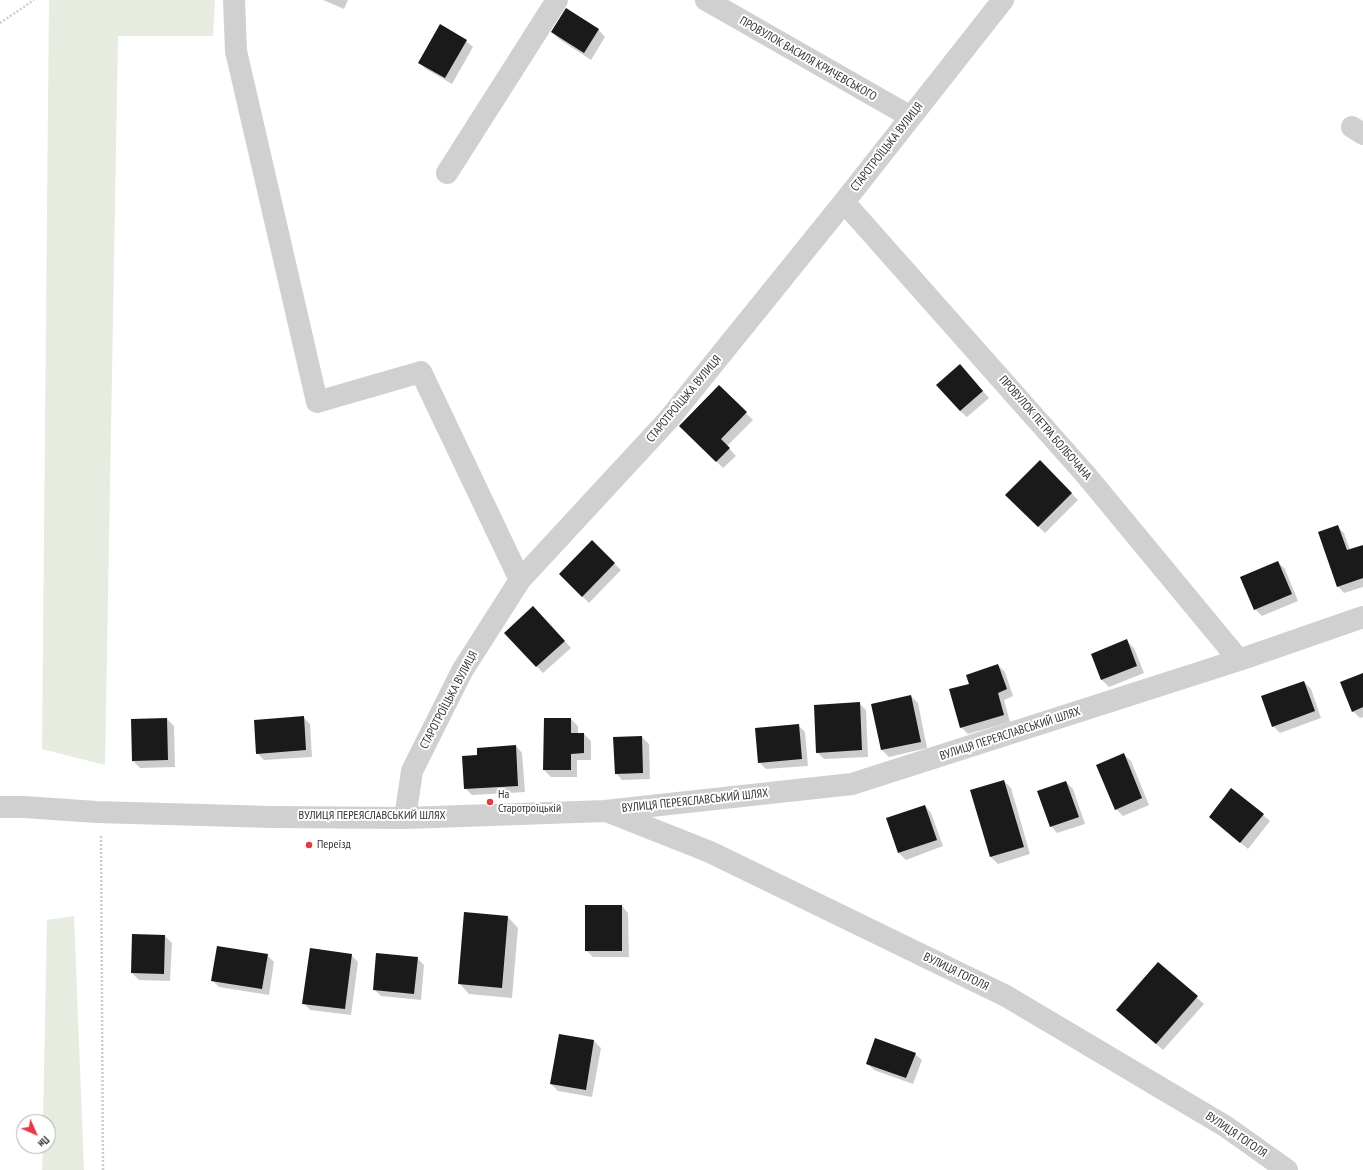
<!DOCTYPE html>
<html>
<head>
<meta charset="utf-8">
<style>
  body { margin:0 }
  #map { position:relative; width:1363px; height:1170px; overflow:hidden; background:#fff; font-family:"PT Sans Narrow",sans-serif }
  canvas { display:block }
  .north { position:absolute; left:16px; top:1114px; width:40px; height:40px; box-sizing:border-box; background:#fff; border:1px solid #adadad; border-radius:50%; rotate:135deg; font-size:11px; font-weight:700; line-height:16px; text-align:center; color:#333 }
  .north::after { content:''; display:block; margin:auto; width:14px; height:18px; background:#e63946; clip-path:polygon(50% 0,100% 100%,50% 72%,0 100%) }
</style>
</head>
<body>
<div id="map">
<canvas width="1363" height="1170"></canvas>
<div class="north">Пн</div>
</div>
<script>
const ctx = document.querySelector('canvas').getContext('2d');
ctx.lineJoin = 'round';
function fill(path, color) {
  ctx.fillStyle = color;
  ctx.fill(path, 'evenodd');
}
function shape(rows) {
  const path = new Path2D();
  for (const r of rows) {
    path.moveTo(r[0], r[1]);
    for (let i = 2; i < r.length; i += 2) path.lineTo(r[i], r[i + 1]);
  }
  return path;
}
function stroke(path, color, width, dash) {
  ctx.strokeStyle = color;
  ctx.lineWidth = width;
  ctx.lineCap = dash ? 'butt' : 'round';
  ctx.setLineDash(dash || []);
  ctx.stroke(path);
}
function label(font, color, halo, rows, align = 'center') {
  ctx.font = font + ' "PT Sans Narrow",sans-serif';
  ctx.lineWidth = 4;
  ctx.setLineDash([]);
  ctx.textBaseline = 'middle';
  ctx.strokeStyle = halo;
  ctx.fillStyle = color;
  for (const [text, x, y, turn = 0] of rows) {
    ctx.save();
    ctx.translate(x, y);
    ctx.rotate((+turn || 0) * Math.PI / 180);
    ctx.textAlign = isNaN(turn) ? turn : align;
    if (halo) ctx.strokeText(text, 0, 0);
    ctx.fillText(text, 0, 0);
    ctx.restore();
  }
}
const green = shape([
  [49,0,215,0,213,36,118,36,105,765,42,749],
  [74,916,84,1170,42,1170,43,1146,48,1146,48,1122,43,1122,47,920]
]);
const shadow = shape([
  [323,0,348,0,344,9],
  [567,10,599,30,605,37,591,60,559,39,552,32],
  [466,41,473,47,452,84,426,69,419,62],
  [967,373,989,398,967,417,960,411],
  [719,387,753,420,727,446,736,456,723,468,681,426],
  [1040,461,1078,500,1045,533,1006,495],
  [1337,526,1344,533,1350,550,1363,546,1363,587,1344,593,1338,586],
  [592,542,621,570,589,603,560,574],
  [1278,562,1285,569,1298,601,1262,616,1255,609],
  [540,614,571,648,543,673,506,633],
  [1127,641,1134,648,1144,673,1109,687,1102,680,1092,654],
  [998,665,1005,672,1013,696,1004,700,1010,722,968,734,961,727,970,684],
  [1363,674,1363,717,1360,718,1353,711],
  [1304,682,1311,689,1321,718,1280,733,1273,726],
  [911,696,918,703,927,748,889,757,882,750],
  [859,703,866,710,868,757,824,759,817,752],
  [303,717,310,724,312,757,264,760,257,753],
  [167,719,174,726,175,767,140,768,133,761],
  [571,719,578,726,578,734,584,734,591,741,591,760,577,760,577,777,551,777,544,770],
  [798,725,805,732,808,766,766,769,759,762],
  [642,737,649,744,650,779,622,780,616,773],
  [516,746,522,753,525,792,472,795,465,788,478,756],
  [1124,755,1131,761,1149,805,1123,816,1116,809],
  [1004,781,1011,788,1030,854,998,864,991,857,972,790],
  [1066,782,1073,789,1085,824,1057,833,1051,826],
  [925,806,931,813,943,846,906,860,899,853],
  [1263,815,1270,821,1248,849,1210,817],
  [622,906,628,913,629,957,593,957,586,950],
  [508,917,518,928,512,998,469,994,459,983],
  [165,936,172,943,170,981,139,980,132,973],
  [267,955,274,962,269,995,219,987,212,980],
  [351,955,358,962,351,1015,310,1010,304,1003],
  [417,958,424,965,421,1000,381,996,374,989],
  [1158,963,1204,1004,1163,1050,1124,1016],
  [560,1035,594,1041,601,1048,592,1097,558,1091,551,1084],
  [915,1054,922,1060,913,1084,874,1070,867,1063]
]);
const building = shape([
  [566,8,599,29,584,53,551,32],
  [440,24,467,40,445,78,418,63],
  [960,364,983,391,960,411,936,385],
  [719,385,747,412,721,439,730,448,716,462,679,426],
  [1040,460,1072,493,1038,527,1005,495],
  [1338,525,1347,550,1363,545,1363,578,1337,587,1318,532],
  [592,540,615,563,582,597,559,574],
  [1278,561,1292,594,1254,610,1240,577],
  [533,606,565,641,536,667,504,633],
  [1127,639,1137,666,1101,680,1091,654],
  [998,664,1007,689,998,693,1004,715,960,728,949,689,969,684,966,675],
  [1363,673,1363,707,1352,712,1340,682],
  [1304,681,1315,711,1272,727,1261,696],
  [911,695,921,742,881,750,871,704],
  [860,702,862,750,816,753,814,705],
  [304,716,306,750,256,754,254,720],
  [167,718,168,760,132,761,131,719],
  [544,718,571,718,571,733,584,733,584,753,571,754,571,770,543,770],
  [799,724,802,759,758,763,755,728],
  [642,736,643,773,615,774,613,737],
  [516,745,518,786,464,789,462,756,477,755,477,748],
  [1124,753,1142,798,1115,810,1096,765],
  [1004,780,1024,847,990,857,970,790],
  [1066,781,1079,817,1050,827,1037,791],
  [1231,788,1264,814,1240,843,1209,817],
  [925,805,937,840,898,853,886,818],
  [585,905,622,905,622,951,585,951],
  [464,912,508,916,502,988,458,984],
  [132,934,165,935,164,974,131,973],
  [217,946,268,954,262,989,211,981],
  [310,948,352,954,345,1009,302,1004],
  [376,953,418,957,414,994,373,990],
  [1158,962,1198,996,1156,1044,1116,1010],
  [559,1034,594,1040,586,1090,550,1084],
  [875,1038,916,1053,906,1078,866,1064]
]);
const path = shape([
  [0,23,34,0],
  [101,836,103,1170]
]);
const minor = shape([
  [234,0,236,51,317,402,421,372,520,580],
  [706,0,911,117],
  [1352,127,1363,134],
  [447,173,557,0],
  [844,202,1086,475,1239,660],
  [0,807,25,807,96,812,272,817,405,818,605,811,852,784,1239,660,1363,617],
  [609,812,710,852,1006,996,1225,1126,1287,1170],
  [405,818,412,771,462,671,520,580,668,420,844,202,1003,0]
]);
const markers = [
  [490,802,4,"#e63946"],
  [309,845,4,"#e63946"]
];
const streetNames = [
  ["ПРОВУЛОК ВАСИЛЯ КРИЧЕВСЬКОГО",808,59,30],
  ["СТАРОТРОЇЦЬКА ВУЛИЦЯ",887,147,-52],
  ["СТАРОТРОЇЦЬКА ВУЛИЦЯ",684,399,-50],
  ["ПРОВУЛОК ПЕТРА БОЛБОЧАНА",1045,428,49],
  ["СТАРОТРОЇЦЬКА ВУЛИЦЯ",449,700,-62],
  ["ВУЛИЦЯ ПЕРЕЯСЛАВСЬКИЙ ШЛЯХ",1010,734,-18],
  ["ВУЛИЦЯ ПЕРЕЯСЛАВСЬКИЙ ШЛЯХ",695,801,-6],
  ["ВУЛИЦЯ ПЕРЕЯСЛАВСЬКИЙ ШЛЯХ",372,816],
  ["ВУЛИЦЯ ГОГОЛЯ",956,972,26],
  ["ВУЛИЦЯ ГОГОЛЯ",1236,1135,34]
];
const poiNames = [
  ["На",498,795],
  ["Старотроїцькій",498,809],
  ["Переїзд",317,845]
];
fill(green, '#e6ecdf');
fill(shadow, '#0003');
fill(building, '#1a1a1a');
stroke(path, '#cdcdcd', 2.5, [2, 2]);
stroke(minor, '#d0d0d0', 22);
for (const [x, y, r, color] of markers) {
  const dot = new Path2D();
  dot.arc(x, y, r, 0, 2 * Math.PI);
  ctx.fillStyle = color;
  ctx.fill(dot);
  stroke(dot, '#fff', 1.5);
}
label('12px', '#333', '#fff', streetNames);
label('12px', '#333', '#fff', poiNames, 'left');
</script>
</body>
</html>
